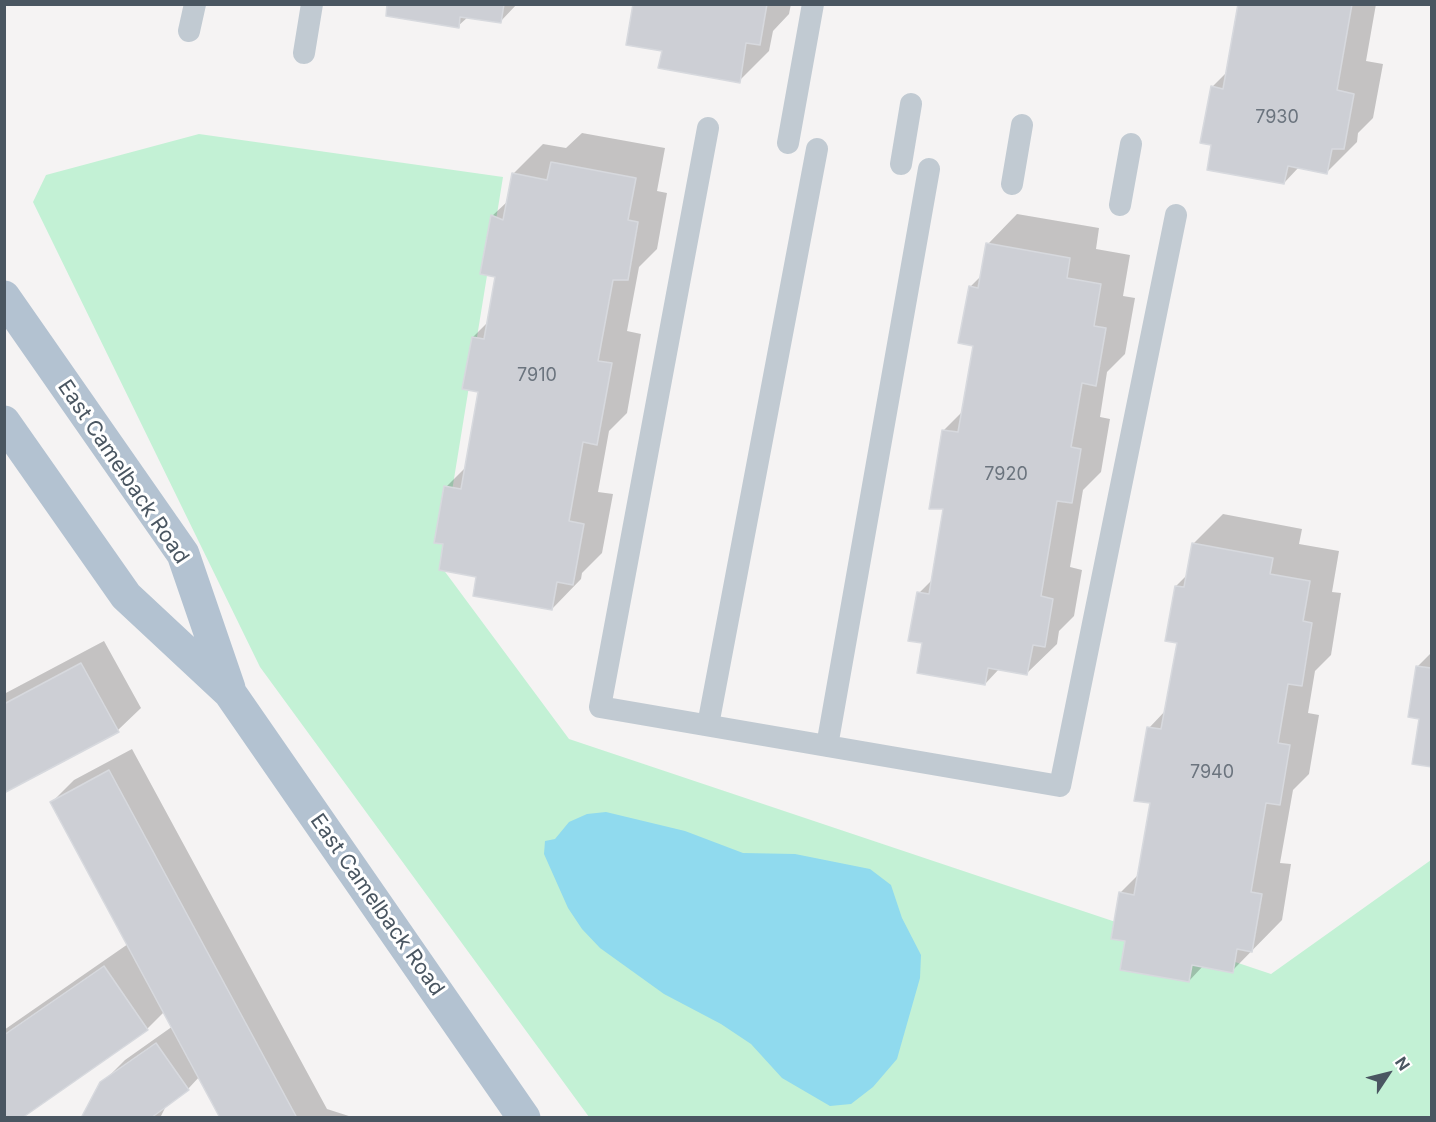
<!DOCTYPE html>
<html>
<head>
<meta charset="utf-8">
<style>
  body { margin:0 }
  #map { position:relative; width:1436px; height:1122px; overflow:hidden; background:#f5f3f3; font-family:Inter,sans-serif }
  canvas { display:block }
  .frame { position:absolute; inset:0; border:6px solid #4a5661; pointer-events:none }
  .north { position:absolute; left:1358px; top:1044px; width:60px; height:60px; -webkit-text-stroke:4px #fff; paint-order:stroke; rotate:55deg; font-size:16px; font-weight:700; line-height:24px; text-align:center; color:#4a5661 }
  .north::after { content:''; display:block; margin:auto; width:21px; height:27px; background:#4a5661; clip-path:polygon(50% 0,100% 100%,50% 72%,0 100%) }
</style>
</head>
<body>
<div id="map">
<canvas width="1436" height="1122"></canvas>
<div class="frame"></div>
<div class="north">N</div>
</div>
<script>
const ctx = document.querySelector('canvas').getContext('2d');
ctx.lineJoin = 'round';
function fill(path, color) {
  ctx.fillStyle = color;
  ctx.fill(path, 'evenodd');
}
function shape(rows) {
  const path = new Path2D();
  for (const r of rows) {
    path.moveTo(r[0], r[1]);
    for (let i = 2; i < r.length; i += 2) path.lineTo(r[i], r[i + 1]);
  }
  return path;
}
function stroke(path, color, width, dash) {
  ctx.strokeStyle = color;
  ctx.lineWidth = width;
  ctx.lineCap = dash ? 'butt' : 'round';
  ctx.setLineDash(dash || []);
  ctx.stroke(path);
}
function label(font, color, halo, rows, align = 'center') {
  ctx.font = font + ' Inter,sans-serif';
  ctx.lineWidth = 6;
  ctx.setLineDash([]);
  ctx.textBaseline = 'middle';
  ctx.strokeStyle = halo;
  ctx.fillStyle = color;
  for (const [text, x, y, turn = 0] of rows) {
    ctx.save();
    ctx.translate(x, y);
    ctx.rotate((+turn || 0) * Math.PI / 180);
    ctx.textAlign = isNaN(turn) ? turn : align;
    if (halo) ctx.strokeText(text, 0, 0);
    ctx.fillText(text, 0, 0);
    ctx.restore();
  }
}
const green = shape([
  [199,134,503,177,440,565,569,739,1271,974,1431,860,1431,1117,589,1117,260,667,33,202,46,175]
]);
const water = shape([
  [606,812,685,831,743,853,795,854,870,869,891,885,902,918,921,955,920,978,897,1059,873,1087,851,1104,830,1106,782,1078,751,1044,721,1024,664,994,600,948,582,929,568,908,544,854,545,841,555,839,569,822,587,814]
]);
const shadow = shape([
  [389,4,517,4,500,22,468,17,458,26],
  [634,4,791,4,789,14,773,31,769,51,739,81,663,49],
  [1239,4,1376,4,1366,61,1383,64,1373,118,1358,133,1357,142,1327,172,1299,167,1284,183,1213,144,1212,87,1227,72],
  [582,133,665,148,657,191,667,193,657,249,639,267,627,331,641,334,627,413,609,431,598,492,613,494,602,553,582,573,581,579,552,609,478,575,446,487,466,467,480,391,473,337,488,322,497,276,492,216,508,201,513,174,543,144,566,148],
  [1017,214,1099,228,1096,249,1130,255,1123,296,1135,298,1125,354,1107,372,1100,417,1110,419,1101,472,1083,490,1070,567,1082,570,1074,616,1059,631,1057,644,1027,673,1000,668,985,684,924,642,919,593,933,579,945,507,944,430,963,411,975,344,970,287,982,275,988,244],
  [1223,514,1302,529,1299,544,1339,551,1332,592,1341,593,1331,655,1315,671,1308,713,1319,715,1309,774,1293,790,1280,863,1291,864,1282,920,1232,971,1203,966,1189,981,1126,940,1120,893,1139,874,1152,802,1149,728,1166,710,1179,642,1176,586,1187,575,1193,544],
  [104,641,141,708,118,730,4,791,4,694],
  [1432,652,1432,766,1421,718,1417,667],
  [132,749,327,1109,355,1118,222,1118,200,1076,188,1089,168,1102,160,1118,83,1118,102,1083,125,1060,173,1026,165,1011,147,1029,4,1118,4,1030,128,944,52,802,74,780]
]);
const building = shape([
  [387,4,504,4,501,23,460,17,459,28,386,16,387,4],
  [633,4,767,4,760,45,746,43,740,83,658,68,662,51,626,45,633,4],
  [1238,4,1352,4,1337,90,1354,94,1344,149,1332,149,1327,174,1288,166,1284,184,1207,170,1211,145,1200,143,1211,86,1223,89,1238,4],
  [551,162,636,178,628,220,638,222,628,280,613,280,598,361,612,363,597,445,583,442,569,521,584,524,573,585,557,582,552,610,473,596,476,577,439,570,443,544,434,543,444,486,461,489,478,392,462,389,472,337,484,339,495,277,480,274,491,215,503,220,512,173,547,180,551,162],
  [986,243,1070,258,1067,278,1101,284,1094,326,1106,328,1096,386,1082,383,1071,447,1081,449,1072,503,1057,501,1041,596,1053,599,1045,647,1033,645,1027,675,988,668,985,685,917,673,922,643,908,641,917,592,929,594,943,509,929,509,942,430,958,432,973,346,958,343,969,286,978,288,986,243],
  [1192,543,1273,558,1270,574,1310,581,1303,621,1312,623,1302,686,1288,684,1278,743,1290,745,1280,805,1266,803,1251,892,1262,894,1252,952,1237,949,1233,973,1192,965,1189,982,1120,970,1125,941,1111,939,1119,892,1134,895,1150,803,1134,801,1147,727,1161,729,1177,643,1165,641,1175,586,1184,587,1192,543],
  [1432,662,1432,767,1412,764,1419,719,1408,717,1416,666,1431,668,1432,662],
  [81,663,119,732,4,793,4,704,81,663],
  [109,770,297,1118,220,1118,50,802,109,770],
  [104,966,148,1030,22,1118,4,1118,4,1035,104,966],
  [156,1043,189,1090,151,1118,81,1118,100,1082,156,1043]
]);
const lane = shape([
  [189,31,195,4],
  [304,53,312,4],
  [708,128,600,707,1060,786,1176,215],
  [788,143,813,4],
  [901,164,911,104],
  [1012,184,1022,125],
  [1120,205,1131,144],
  [708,725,817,149],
  [827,746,929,169]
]);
const primary = shape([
  [4,297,183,554,229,688],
  [4,422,126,596,230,693,524,1118]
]);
const numberNames = [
  ["7930",1277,118],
  ["7910",537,376],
  ["7920",1006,475],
  ["7940",1212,773]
];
const streetNames = [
  ["East Camelback Road",123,472,56],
  ["East Camelback Road",377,905,55]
];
fill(green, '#c3f1d5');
fill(water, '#90daee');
fill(shadow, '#0003');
fill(building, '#cdcfd5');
stroke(building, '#d7d9de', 1.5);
stroke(lane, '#c1cad2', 22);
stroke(primary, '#b3c2d1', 33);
label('18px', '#6b747e', null, numberNames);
label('21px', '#4a5661', '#fff', streetNames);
</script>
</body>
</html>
